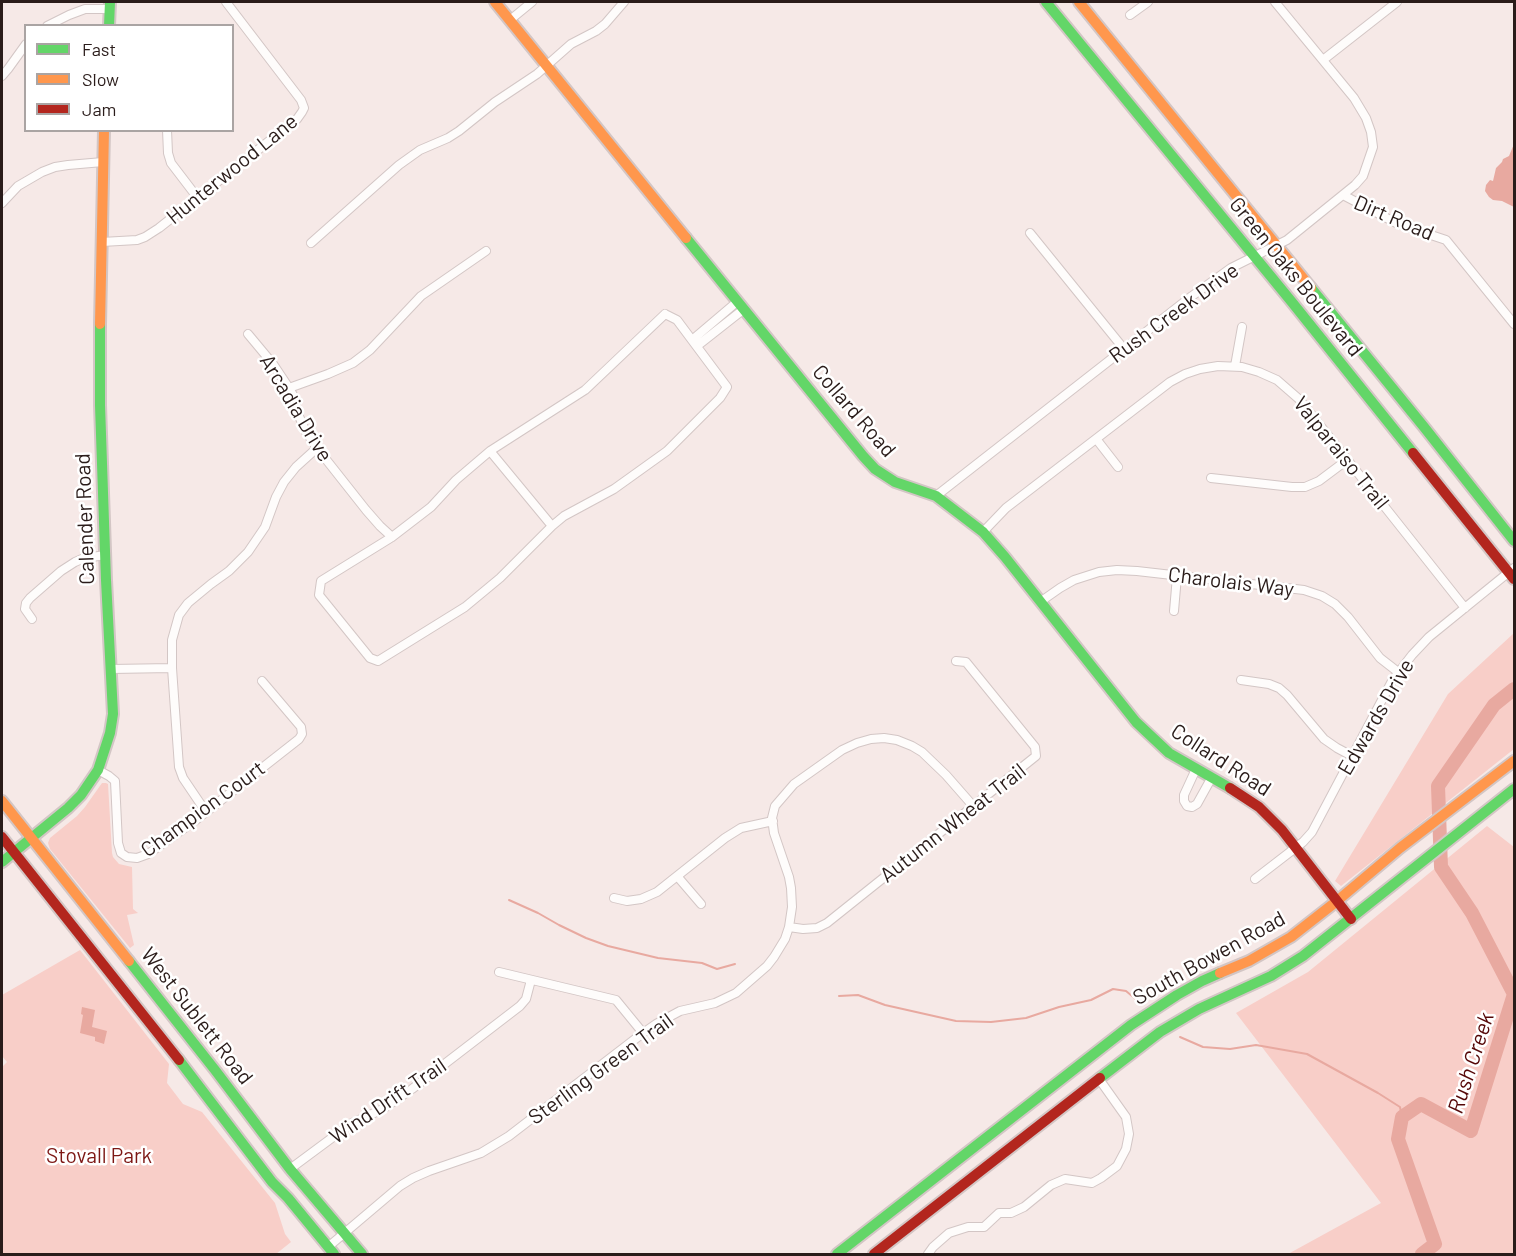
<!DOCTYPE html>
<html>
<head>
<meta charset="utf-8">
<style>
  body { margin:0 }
  #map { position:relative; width:1516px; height:1256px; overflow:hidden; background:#f6e9e7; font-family:Barlow,sans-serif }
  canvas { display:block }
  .frame { position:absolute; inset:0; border:3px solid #2a1c1a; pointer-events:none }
  .legend { position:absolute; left:24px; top:24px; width:210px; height:108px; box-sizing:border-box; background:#fff; border:2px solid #aaa4a3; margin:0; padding:8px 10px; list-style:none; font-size:18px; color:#2a1c1a }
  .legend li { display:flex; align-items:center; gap:12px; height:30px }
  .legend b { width:30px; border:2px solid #aaa4a3 }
</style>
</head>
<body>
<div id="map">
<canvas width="1516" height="1256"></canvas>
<div class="frame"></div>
<ul class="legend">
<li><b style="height:8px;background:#63d668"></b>Fast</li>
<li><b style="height:8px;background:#ff974d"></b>Slow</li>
<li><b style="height:8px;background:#b3261e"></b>Jam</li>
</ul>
</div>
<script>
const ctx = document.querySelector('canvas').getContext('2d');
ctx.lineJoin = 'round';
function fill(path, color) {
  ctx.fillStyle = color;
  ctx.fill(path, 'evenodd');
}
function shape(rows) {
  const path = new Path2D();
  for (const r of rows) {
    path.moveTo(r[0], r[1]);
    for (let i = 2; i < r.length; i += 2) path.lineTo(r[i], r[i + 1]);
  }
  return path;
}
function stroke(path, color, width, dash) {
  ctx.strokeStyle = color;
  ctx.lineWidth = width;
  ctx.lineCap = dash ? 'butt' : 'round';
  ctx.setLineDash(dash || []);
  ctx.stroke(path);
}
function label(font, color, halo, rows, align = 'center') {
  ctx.font = font + ' Barlow,sans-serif';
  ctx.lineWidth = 5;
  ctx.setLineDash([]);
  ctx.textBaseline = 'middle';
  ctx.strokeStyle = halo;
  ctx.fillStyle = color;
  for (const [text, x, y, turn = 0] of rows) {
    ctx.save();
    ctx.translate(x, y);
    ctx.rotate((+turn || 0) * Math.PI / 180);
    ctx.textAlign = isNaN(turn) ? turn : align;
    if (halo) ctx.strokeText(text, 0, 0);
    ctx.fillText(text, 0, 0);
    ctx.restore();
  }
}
const green = shape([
  [1514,633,1514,749,1341,886,1335,881,1448,694],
  [102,783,106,783,108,784,112,853,113,857,119,864,132,867,133,909,138,913,127,915,134,945,130,948,50,849,48,843,50,838,77,816,85,807],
  [1487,826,1514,847,1514,1254,1288,1254,1381,1203,1236,1013,1308,972],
  [80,950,169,1064,167,1083,183,1104,202,1112,275,1203,285,1234,291,1242,276,1254,2,1254,2,1067,7,1062,2,1056,2,995]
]);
const water = shape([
  [1514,144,1514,207,1502,201,1493,200,1489,197,1485,191,1486,185,1490,180,1493,181,1496,168,1502,162,1503,159,1509,156],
  [82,1007,95,1010,92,1027,107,1031,104,1044,95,1041,95,1037,80,1033,83,1015,81,1014]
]);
const stream = shape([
  [509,900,538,913,559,925,586,938,608,946,658,958,702,963,717,969,735,964],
  [839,996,858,995,885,1005,956,1021,991,1022,1026,1018,1059,1007,1091,1000,1113,989,1126,991,1138,1001],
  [1180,1037,1203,1047,1230,1049,1256,1045,1307,1054,1378,1093,1400,1107,1402,1117]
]);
const river = shape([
  [1514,689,1494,705,1438,786,1441,867,1472,913,1514,994],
  [1422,1254,1435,1244,1398,1139,1402,1117,1421,1104,1471,1131,1514,994]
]);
const street = shape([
  [1130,15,1148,2],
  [510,20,532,2],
  [47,26,69,15,85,9,109,9],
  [1323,60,1397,2],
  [2,76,8,69,26,44],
  [167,130,168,153,171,163,197,197],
  [1343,195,1398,224,1446,240,1514,324],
  [2,203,18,186,42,172,55,167,68,165,103,162],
  [1030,233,1124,349],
  [102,242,137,240,145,237,159,228,297,119,302,112,304,108,301,100,226,2],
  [311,243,399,165,420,150,448,138,459,131,495,102,537,74,571,44,596,31,605,24,624,2],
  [665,314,677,320,727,387,720,398,667,451,614,489,564,516,552,526,500,578,465,607,378,661,370,658,319,595,321,581,392,537,431,507,456,480,490,451,585,390,665,314],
  [248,334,273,364,289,388,294,397,298,414,306,432,317,448,366,510,380,526,392,537],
  [692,340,738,301],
  [697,346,744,309],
  [1235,366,1242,327],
  [289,388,328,374,353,363,370,350,421,296,486,251],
  [1097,440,1118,467],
  [490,451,552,526],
  [1211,478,1292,487,1305,487,1319,481,1347,460],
  [936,496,1192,296,1231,268,1287,240,1355,185,1363,176,1373,147,1371,132,1366,118,1354,98,1275,2],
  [983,532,1006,508,1170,382,1185,374,1200,369,1218,366,1242,367,1259,372,1277,380,1300,400,1465,608],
  [1040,602,1060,588,1074,580,1099,572,1117,570,1137,571,1304,590,1322,596,1335,604,1348,617,1380,658,1398,672],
  [1174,611,1177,576],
  [32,619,25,609,26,603,30,598,61,571,75,562,84,558,106,555],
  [111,669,172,668],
  [1241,680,1269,684,1279,688,1287,695,1324,739,1337,748,1352,756],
  [1196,769,1184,795,1184,801,1187,806,1192,807,1197,804,1212,777],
  [98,770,109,776,115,781,118,843,121,853,127,857,137,858,148,854,192,823,299,739,302,734,301,727,262,681],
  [206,812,183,778,179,767,172,668,172,640,179,615,188,603,211,584,229,571,248,552,265,527,276,497,284,482,296,467,317,448],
  [677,876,701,904],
  [1255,879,1303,842,1312,832,1392,681,1412,655,1429,637,1514,568],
  [614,898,627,901,641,899,657,892,725,838,741,828,773,821],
  [789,927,803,929,817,928,827,923,1036,756,1035,747,966,662,956,661],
  [499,972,616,1000,643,1033],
  [290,1169,352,1123,383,1109,412,1089,520,1006,526,999,531,980],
  [328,1247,400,1186,413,1178,429,1171,481,1153,509,1136,643,1033,656,1024,680,1011,715,1003,736,993,767,966,774,957,785,939,789,927,792,907,791,888,789,877,774,833,772,818,775,806,794,784,842,750,857,743,871,739,884,738,897,740,912,746,922,752,946,775,974,807],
  [928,1254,933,1247,949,1233,968,1227,984,1227,999,1213,1011,1213,1024,1207,1051,1185,1065,1179,1092,1183,1101,1178,1117,1166,1126,1149,1129,1134,1126,1117,1099,1079]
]);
const fast = shape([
  [1046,2,1291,301,1413,453],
  [109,26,110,2],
  [686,238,863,456,875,469,895,482,936,496,983,532,1005,557,1136,722,1169,753,1230,788],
  [1311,288,1424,427,1514,541],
  [2,862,68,808,81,795,98,770,110,733,113,714,106,580,100,405,100,324],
  [129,961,215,1070,290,1169,362,1254],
  [179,1060,272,1182,288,1198,334,1254],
  [1100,1078,1160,1032,1199,1009,1271,976,1303,956,1514,789],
  [837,1254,1131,1025,1177,995,1202,981,1220,973]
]);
const slow = shape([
  [495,2,686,238],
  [1079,2,1311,288],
  [100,324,104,130],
  [2,801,129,961],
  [1220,973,1249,961,1291,937,1337,901,1400,848,1514,761]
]);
const jam = shape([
  [1413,453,1514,579],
  [1230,788,1259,807,1282,830,1351,919],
  [2,837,179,1060],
  [874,1254,1100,1078]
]);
const streetNames = [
  ["Hunterwood Lane",232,169,-39],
  ["Dirt Road",1394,218,23],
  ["Green Oaks Boulevard",1296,277,51],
  ["Rush Creek Drive",1174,313,-36],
  ["Arcadia Drive",296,408,59],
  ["Collard Road",854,411,49],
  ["Valparaiso Trail",1341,453,51],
  ["Calender Road",85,519,-92],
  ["Charolais Way",1231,582,7],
  ["Edwards Drive",1376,717,-60],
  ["Collard Road",1221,760,33],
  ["Champion Court",203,809,-36],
  ["Autumn Wheat Trail",953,823,-38],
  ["South Bowen Road",1209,958,-29],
  ["West Sublett Road",197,1016,52],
  ["Sterling Green Trail",601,1069,-36],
  ["Wind Drift Trail",388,1101,-34]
];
const parkNames = [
  ["Stovall Park",99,1156]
];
const waterNames = [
  ["Rush Creek",1471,1063,-72]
];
fill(green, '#f8cec8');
fill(water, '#e8a9a0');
stroke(stream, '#e8a9a0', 2);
stroke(river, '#e8a9a0', 14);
stroke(street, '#d3c6c5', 10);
stroke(fast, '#d3c6c5', 14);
stroke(slow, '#d3c6c5', 14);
stroke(jam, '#d3c6c5', 14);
stroke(street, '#fefcfb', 8);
stroke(fast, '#63d668', 10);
stroke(slow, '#ff974d', 10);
stroke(jam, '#b3261e', 10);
label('21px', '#2a1c1a', '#fff', streetNames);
label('21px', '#7d1815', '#fff', parkNames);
label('italic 22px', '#550707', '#fff', waterNames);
</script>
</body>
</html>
